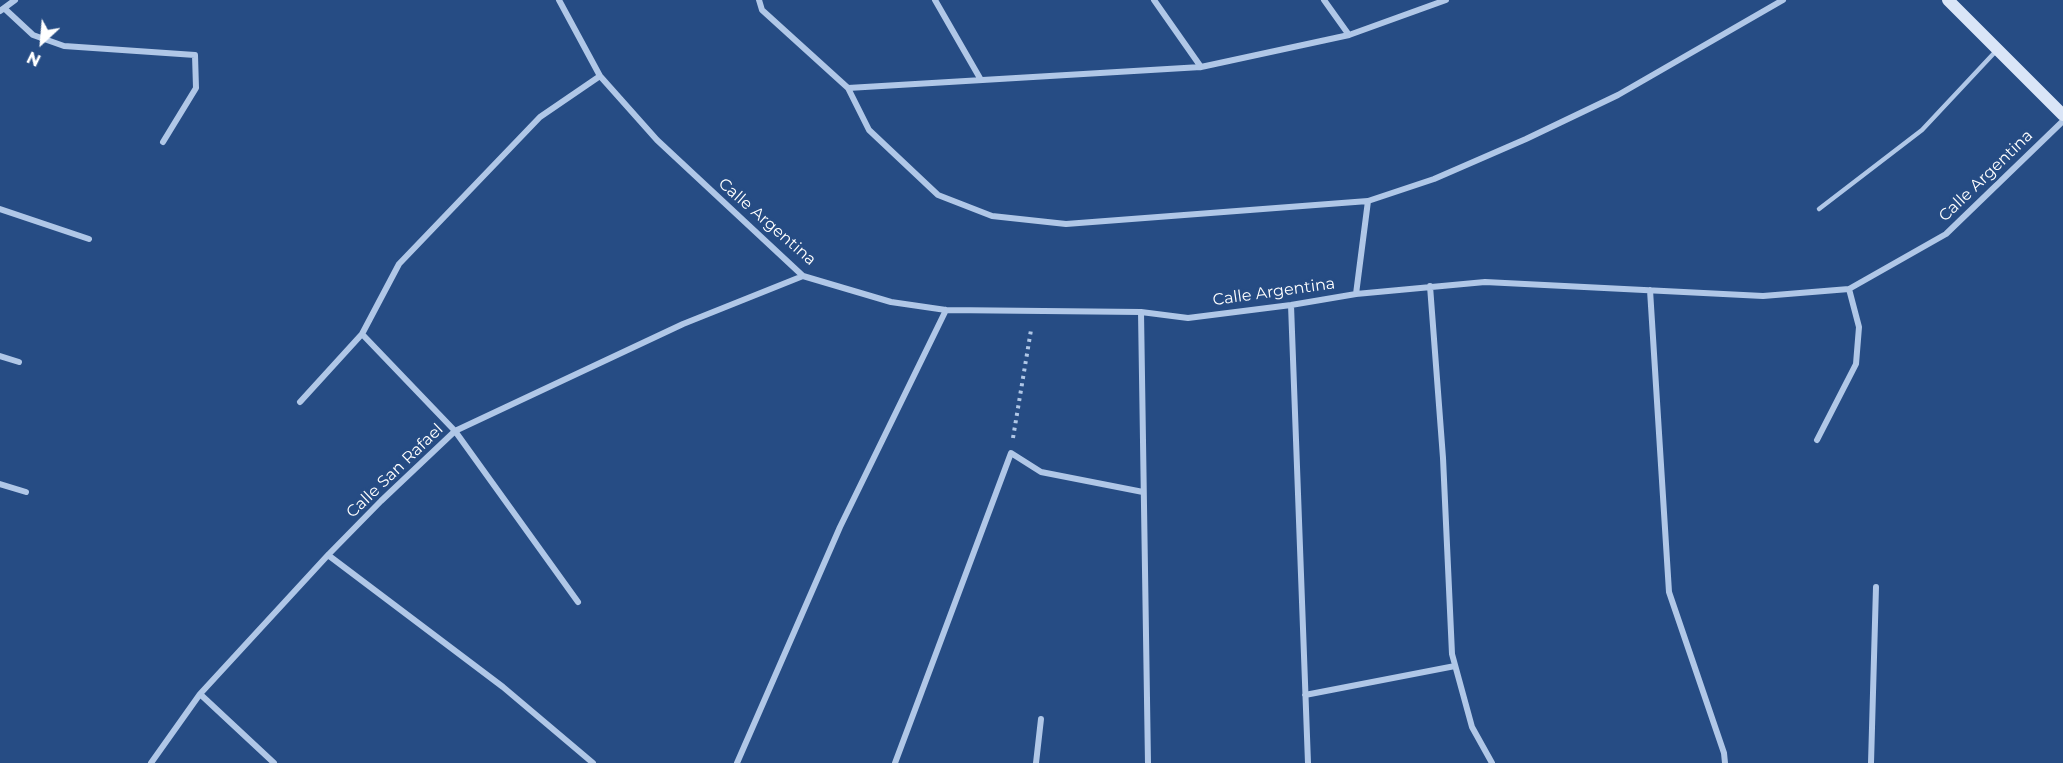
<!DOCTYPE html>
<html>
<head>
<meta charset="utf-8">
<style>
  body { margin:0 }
  #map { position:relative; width:2063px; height:763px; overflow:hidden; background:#264c84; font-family:Montserrat,sans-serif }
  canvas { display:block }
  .north { position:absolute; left:12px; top:12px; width:60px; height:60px; -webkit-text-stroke:4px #264c84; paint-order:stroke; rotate:206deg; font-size:16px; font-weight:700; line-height:24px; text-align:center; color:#fff }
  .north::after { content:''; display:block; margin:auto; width:21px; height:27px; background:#fff; clip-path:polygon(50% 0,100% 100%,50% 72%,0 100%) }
</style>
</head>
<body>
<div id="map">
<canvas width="2063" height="763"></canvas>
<div class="north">N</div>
</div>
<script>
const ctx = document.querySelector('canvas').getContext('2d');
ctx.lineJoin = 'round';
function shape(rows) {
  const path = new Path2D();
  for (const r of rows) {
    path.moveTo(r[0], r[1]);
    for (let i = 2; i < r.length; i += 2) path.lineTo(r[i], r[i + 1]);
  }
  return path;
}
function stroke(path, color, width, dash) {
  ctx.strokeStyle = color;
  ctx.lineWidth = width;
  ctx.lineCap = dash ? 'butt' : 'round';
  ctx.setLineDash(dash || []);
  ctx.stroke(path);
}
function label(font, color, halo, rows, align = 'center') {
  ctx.font = font + ' Montserrat,sans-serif';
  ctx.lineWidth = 6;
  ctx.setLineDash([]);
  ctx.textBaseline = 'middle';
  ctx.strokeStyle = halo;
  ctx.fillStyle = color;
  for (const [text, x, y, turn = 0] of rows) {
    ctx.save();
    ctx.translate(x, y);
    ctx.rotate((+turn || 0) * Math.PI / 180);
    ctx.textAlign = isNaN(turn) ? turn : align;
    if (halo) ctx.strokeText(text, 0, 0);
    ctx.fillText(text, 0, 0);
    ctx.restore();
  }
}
const path = shape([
  [1013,438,1031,330]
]);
const service = shape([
  [1819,209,1922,130,1996,51]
]);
const minor = shape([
  [559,0,600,76,657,140,803,276,891,302,946,310,1141,312,1188,318,1291,305,1356,294,1485,282,1763,296,1849,289,1946,234,2063,121],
  [759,0,762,10,848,88,1201,67,1349,35,1446,0],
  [935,0,981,80],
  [1154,0,1201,67],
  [1324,0,1349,35],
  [5,9,33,35,64,46,195,55,196,88,163,142],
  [0,11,15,0],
  [848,88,869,130,938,195,992,216,1066,224,1368,201],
  [0,209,89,239],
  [1430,286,1443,458,1452,654,1472,727,1492,763],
  [1650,290,1669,592,1724,753,1725,763],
  [1356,294,1368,201,1434,179,1526,139,1618,95,1783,0],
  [1291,305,1308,763],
  [1141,312,1148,763],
  [362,334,455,431,578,602],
  [0,356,19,362],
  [300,402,362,334,399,264,540,117,600,76],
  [1817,440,1856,364,1859,327,1849,289],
  [0,484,26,492],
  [328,555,503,687,593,763],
  [200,694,274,763],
  [1305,695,1455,666],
  [151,763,200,694,328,555,381,501,455,431,683,324,803,276],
  [737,763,840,527,946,310],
  [895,763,1011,453,1041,472,1143,492],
  [1036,763,1041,719],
  [1871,763,1876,587]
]);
const secondary = shape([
  [1948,0,2063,115]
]);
const streetNames = [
  ["Calle Argentina",1986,176,-44],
  ["Calle Argentina",767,222,41],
  ["Calle Argentina",1274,292,-8],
  ["Calle San Rafael",395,471,-44]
];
stroke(path, '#b0c7e7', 4, [3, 4.5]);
stroke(service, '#b0c7e7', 4.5);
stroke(minor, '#b0c7e7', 6);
stroke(secondary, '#dae5f7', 12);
label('16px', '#fff', '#264c84', streetNames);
</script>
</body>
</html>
